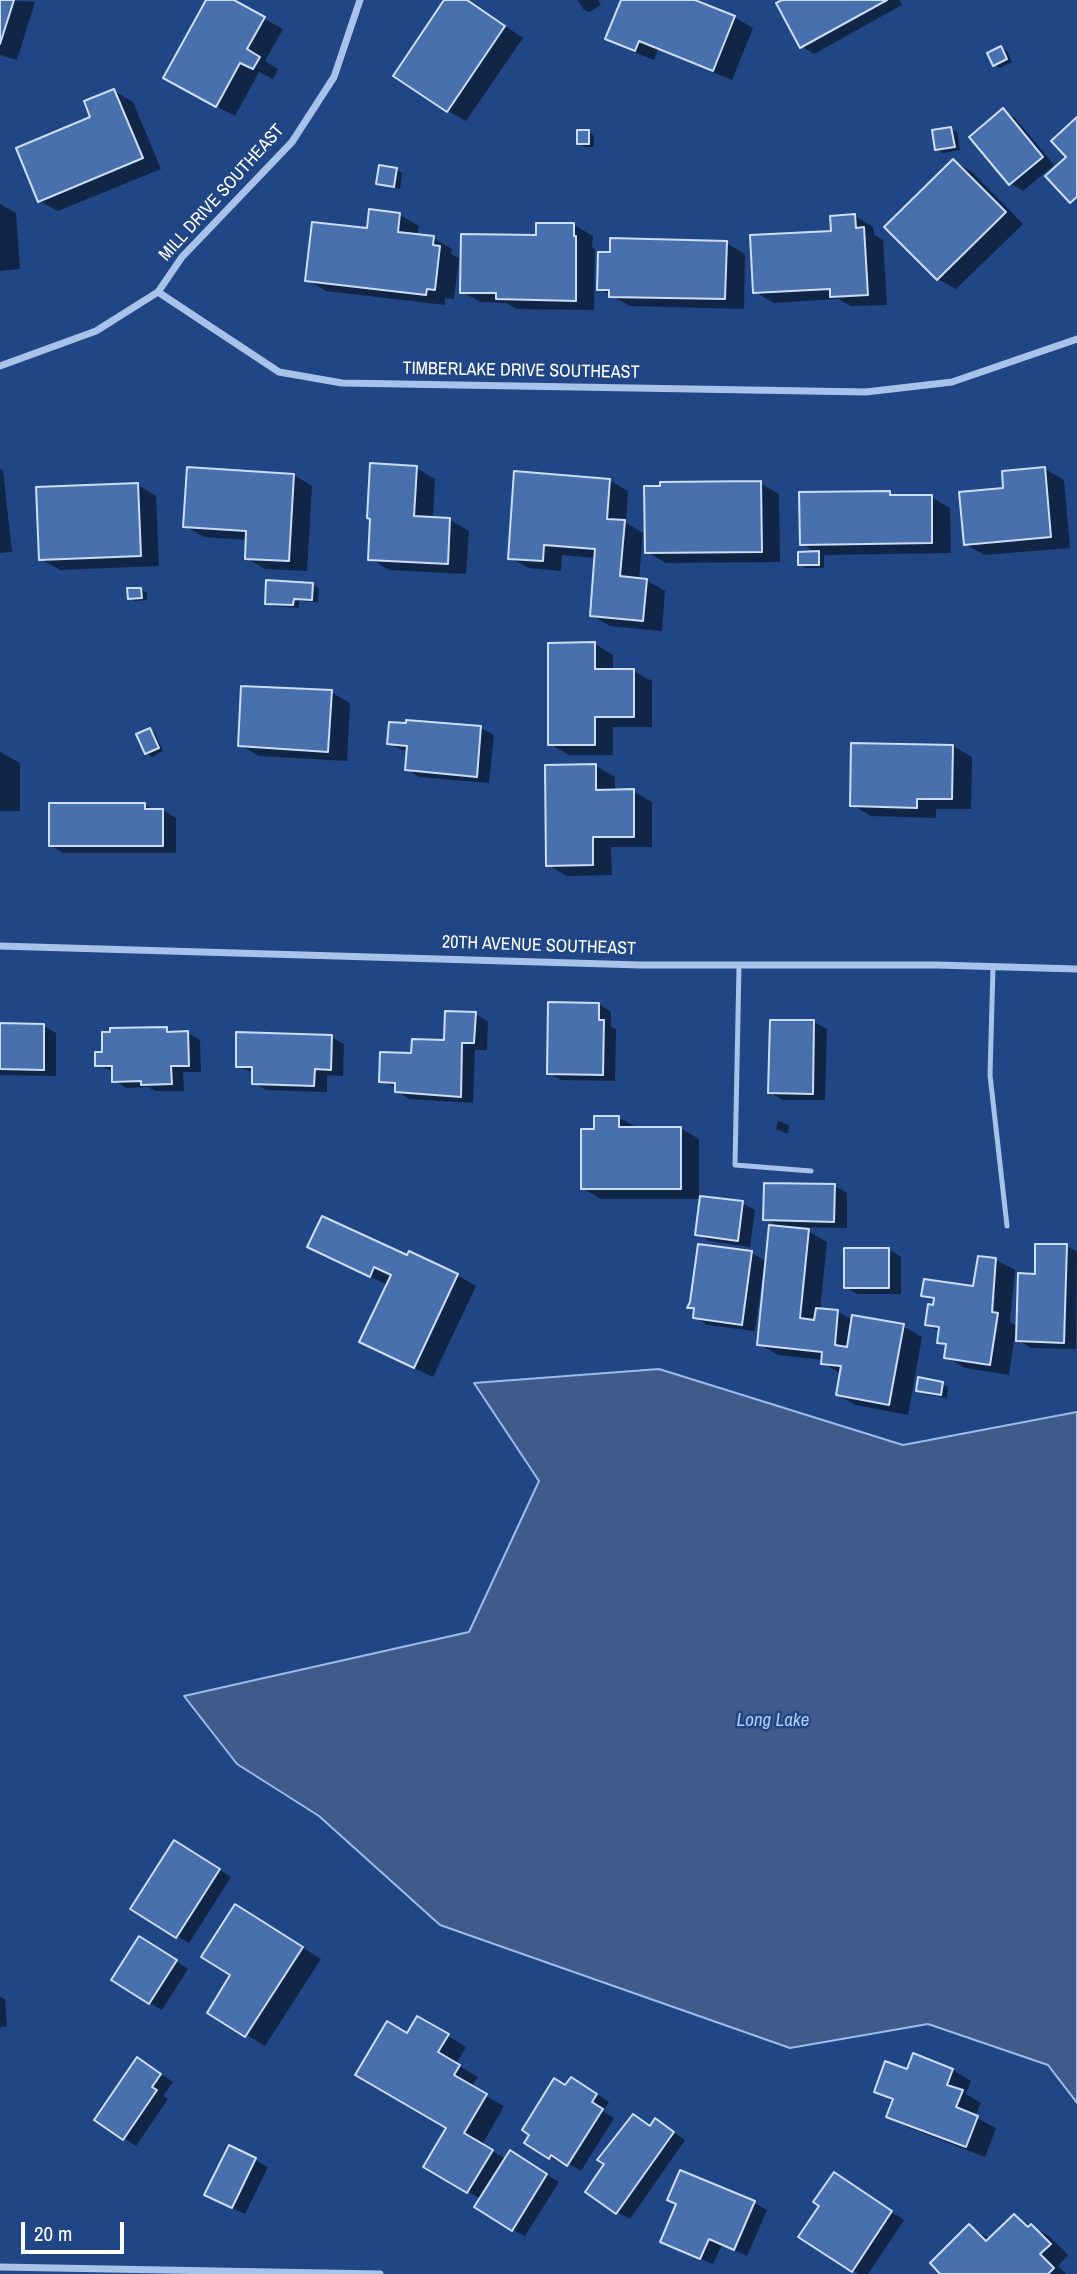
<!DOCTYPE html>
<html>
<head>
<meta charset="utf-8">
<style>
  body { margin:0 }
  #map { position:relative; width:1077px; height:2274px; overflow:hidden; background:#204685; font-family:"Archivo Narrow",sans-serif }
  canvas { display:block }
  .scale { position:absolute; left:21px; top:2222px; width:103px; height:32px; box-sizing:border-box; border:4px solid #fff; border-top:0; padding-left:9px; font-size:21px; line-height:24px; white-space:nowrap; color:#fff; -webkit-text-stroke:5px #204685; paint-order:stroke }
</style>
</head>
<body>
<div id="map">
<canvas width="1077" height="2274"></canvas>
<div class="scale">20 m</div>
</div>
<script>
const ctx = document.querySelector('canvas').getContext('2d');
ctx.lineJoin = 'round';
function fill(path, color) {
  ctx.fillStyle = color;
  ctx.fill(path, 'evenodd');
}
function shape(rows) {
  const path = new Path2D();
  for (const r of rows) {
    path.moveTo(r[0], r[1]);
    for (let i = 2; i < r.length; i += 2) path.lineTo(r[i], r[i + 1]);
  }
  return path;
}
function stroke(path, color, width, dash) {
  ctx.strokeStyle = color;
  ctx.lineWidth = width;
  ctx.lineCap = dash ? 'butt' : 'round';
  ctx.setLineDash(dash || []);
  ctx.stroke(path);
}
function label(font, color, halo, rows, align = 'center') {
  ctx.font = font + ' "Archivo Narrow",sans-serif';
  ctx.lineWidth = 5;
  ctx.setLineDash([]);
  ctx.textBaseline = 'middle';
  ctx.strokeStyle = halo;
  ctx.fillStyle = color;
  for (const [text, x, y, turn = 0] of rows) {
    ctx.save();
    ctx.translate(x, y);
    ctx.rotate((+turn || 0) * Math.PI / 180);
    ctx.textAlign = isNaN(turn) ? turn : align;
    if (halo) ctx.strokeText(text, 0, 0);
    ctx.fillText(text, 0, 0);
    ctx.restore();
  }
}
const water = shape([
  [659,1369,903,1445,1077,1412,1077,2103,1048,2065,928,2024,790,2048,440,1925,319,1816,237,1764,184,1696,469,1632,539,1481,474,1383,659,1369]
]);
const shadow = shape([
  [0,0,35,2,17,60,0,55],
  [208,0,230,0,283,29,265,61,278,69,273,79,259,72,235,116,184,89],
  [446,0,466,0,523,38,466,121,448,111],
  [578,0,598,0,601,5,589,12,583,9],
  [623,0,690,0,734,17,753,28,732,80,658,50,654,60,626,49,607,38],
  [786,0,900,0,902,5,814,54,802,46],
  [1001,48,1007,51,1012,62,1000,68,994,65],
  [114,91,133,102,161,169,58,211,39,201,92,118],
  [1003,110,1015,118,1054,165,1023,191,1010,183],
  [951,129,957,132,960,150,943,153,937,149],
  [588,132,594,136,594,147,585,147,579,143],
  [954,161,972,172,1023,224,956,289,938,279],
  [397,170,402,173,400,189,378,183],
  [0,204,16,213,20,269,0,271],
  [400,215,419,226,417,236,433,238,452,249,451,254,459,258,454,299,445,298,445,305,326,291,307,280,369,230],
  [855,216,873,227,874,235,883,240,887,305,851,306,838,299,774,303,755,292],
  [574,225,593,236,592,247,595,249,594,310,517,309,506,303,481,302,462,292,537,237],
  [726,243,745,254,744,309,630,306,599,289],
  [416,468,435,479,433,519,450,520,469,531,466,574,389,570,370,559],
  [0,469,3,471,12,552,0,553],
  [1045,469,1064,480,1070,548,984,555,965,544,1005,490],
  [294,475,312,486,307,571,265,569,246,558,247,540,204,537,185,526],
  [609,480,628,491,626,523,643,533,639,580,646,580,665,591,662,631,610,626,591,615,596,558,562,555,561,571,529,568,510,558],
  [760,483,779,494,780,562,666,563,647,552],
  [138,485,156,496,159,566,60,570,41,559],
  [889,493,896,497,931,497,950,508,951,553,824,555,824,568,806,568,800,564,817,553,802,544],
  [313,585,319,588,318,602,299,601,299,608,273,606,267,603],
  [141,589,147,593,147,600,135,601,130,598],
  [595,644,613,655,613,671,633,671,652,681,652,727,613,727,613,755,569,755,550,744],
  [331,692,350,703,347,761,259,756,240,745],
  [408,721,481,728,494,735,489,783,419,777,407,769,408,751,402,750,389,743,407,725],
  [150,730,155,733,163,751,152,757,146,753],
  [953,746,972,757,971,809,936,809,936,818,871,816,852,805],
  [0,752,20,763,20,811,0,811],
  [596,766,615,777,615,791,633,791,652,802,652,847,611,847,612,875,567,876,548,865],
  [145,805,155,810,163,810,176,818,176,853,63,853,50,845],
  [599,1004,611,1012,611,1027,616,1029,615,1081,561,1080,549,1073],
  [475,1014,488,1021,487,1050,475,1050,473,1103,409,1099,397,1091,397,1088,381,1081,413,1055,446,1042],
  [814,1022,827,1029,825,1100,783,1100,770,1093],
  [0,1025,44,1026,56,1033,56,1076,0,1075],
  [167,1029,174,1033,187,1033,200,1040,201,1072,183,1072,184,1091,155,1091,148,1087,126,1088,114,1080,114,1072,97,1065,104,1054],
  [331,1037,344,1044,343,1076,327,1075,327,1092,266,1090,254,1083,254,1073,237,1066],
  [619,1118,638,1128,680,1128,699,1139,699,1197,742,1203,755,1210,750,1247,709,1241,697,1234,702,1199,601,1199,582,1188,596,1131],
  [778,1121,789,1125,788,1134,776,1129],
  [835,1186,847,1193,847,1228,796,1227,795,1230,808,1231,827,1242,820,1310,838,1312,853,1320,903,1326,922,1337,908,1415,856,1405,837,1395,841,1374,823,1363,823,1360,778,1355,759,1344,767,1265,764,1265,755,1331,707,1325,695,1317,695,1310,690,1307,700,1246,752,1253,767,1262,780,1228,765,1219],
  [1067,1246,1077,1252,1076,1349,1031,1348,1018,1340,1036,1276],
  [888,1249,901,1257,901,1294,858,1294,845,1287],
  [328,1257,407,1257,457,1275,476,1286,433,1377,380,1352,388,1285],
  [996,1260,1015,1270,1010,1322,1018,1327,1016,1327,1009,1375,965,1368,946,1357,948,1347,939,1342,940,1332,927,1324,935,1302,923,1295,974,1288],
  [991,1296,995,1296,993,1321,989,1321],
  [943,1384,948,1387,947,1398,923,1394,917,1391],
  [187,1849,231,1877,189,1943,177,1936],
  [254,1917,321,1959,265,2046,209,2012,233,1975],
  [152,1946,188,1969,162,2010,150,2003],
  [0,1997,5,1999,7,2026,0,2027],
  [418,2018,466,2047,456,2064,478,2077,471,2088,504,2106,482,2145,506,2159,523,2160,559,2182,525,2236,512,2229,481,2199,426,2167,448,2128,408,2035],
  [914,2055,953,2070,971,2081,966,2094,981,2103,975,2117,996,2128,985,2157,907,2127,888,2116,894,2102,876,2091,908,2071],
  [150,2067,173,2082,163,2096,168,2099,136,2146,124,2138],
  [584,2086,609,2102,603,2111,614,2118,581,2171,564,2161,562,2164,550,2157,566,2087],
  [651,2127,668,2128,685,2140,630,2219,617,2212],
  [230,2147,268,2167,245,2214,219,2202],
  [847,2182,904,2220,868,2274,858,2274,800,2236],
  [754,2203,767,2210,747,2256,722,2245,713,2264,675,2248],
  [1015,2216,1050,2237,1068,2255,1058,2266,1066,2274,943,2274,970,2227,990,2239]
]);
const building = shape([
  [0,0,14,0,0,44,0,0],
  [206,0,234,0,265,17,247,49,260,57,253,69,240,63,216,107,163,78,206,0],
  [444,0,467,0,505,26,447,112,393,76,444,0],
  [621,0,695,0,735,16,713,71,639,41,635,51,605,39,621,0],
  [782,0,887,0,800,48,776,3,782,0],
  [1001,46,1007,59,993,66,987,53,1001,46],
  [114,89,143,158,38,202,16,148,90,117,84,101,114,89],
  [1003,108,1043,157,1009,185,969,137,1003,108],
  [1077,117,1077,197,1070,203,1045,176,1066,157,1051,141,1077,117],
  [951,127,955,147,935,150,932,130,951,127],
  [577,130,589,130,589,144,577,144,577,130],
  [953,159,1006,212,937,280,884,227,953,159],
  [379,165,397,168,394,187,376,184,379,165],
  [369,209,400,213,398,232,434,236,433,245,440,246,435,290,427,289,426,295,305,281,312,222,367,228,369,209],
  [855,214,856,228,864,227,868,295,830,297,830,289,753,293,750,235,831,231,830,216,855,214],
  [536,223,574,223,574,236,576,236,576,301,496,299,496,293,460,293,461,234,536,235,536,223],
  [610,238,727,241,725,299,609,297,609,290,597,290,598,252,610,252,610,238],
  [370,463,417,466,414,516,450,518,448,564,368,560,370,519,367,518,370,463],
  [187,467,294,474,289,561,245,559,246,531,183,527,187,467],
  [1045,467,1051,537,964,545,959,492,1003,488,1002,471,1045,467],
  [514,471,610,479,607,519,625,520,620,576,647,579,643,621,590,616,595,549,544,545,543,561,508,559,514,471],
  [761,481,762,552,645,553,644,486,660,486,660,482,761,481],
  [138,483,141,556,39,560,36,487,138,483],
  [890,491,890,495,932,495,932,543,800,545,799,492,890,491],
  [819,551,819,565,798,565,798,552,819,551],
  [266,580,313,583,312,600,294,599,293,605,265,604,266,580],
  [127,588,141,588,142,598,128,599,127,588],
  [595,642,595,669,634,669,634,717,595,717,595,745,548,745,548,643,595,642],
  [241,686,332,690,328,752,238,746,241,686],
  [406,720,481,726,477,777,405,770,407,746,387,744,389,722,406,723,406,720],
  [150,728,159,748,145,754,136,734,150,728],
  [851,743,953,745,952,799,917,799,917,808,850,806,851,743],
  [596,764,596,790,634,789,634,837,593,837,593,865,546,866,545,765,596,764],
  [49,803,145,803,145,809,163,809,163,846,49,846,49,803],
  [548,1002,599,1003,599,1020,604,1020,603,1075,547,1074,548,1002],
  [445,1011,476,1012,474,1043,462,1043,461,1097,395,1092,395,1083,379,1082,380,1052,411,1053,412,1039,444,1040,445,1011],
  [770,1020,814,1020,813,1094,768,1093,770,1020],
  [0,1023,44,1024,44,1070,0,1069,0,1023],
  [167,1027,167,1032,188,1031,189,1066,171,1066,172,1084,141,1085,141,1081,112,1082,112,1066,95,1066,95,1052,102,1052,102,1032,110,1032,110,1028,167,1027],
  [236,1032,332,1035,331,1070,315,1069,314,1086,252,1084,252,1067,236,1067,236,1032],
  [594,1116,619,1116,619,1127,681,1127,681,1189,581,1189,581,1129,594,1129,594,1116],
  [764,1183,835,1184,834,1222,763,1220,764,1183],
  [700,1196,743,1201,738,1241,695,1235,700,1196],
  [322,1216,407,1255,409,1251,458,1274,414,1368,359,1342,391,1275,374,1267,370,1277,307,1247,322,1216],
  [769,1225,809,1229,800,1318,814,1320,816,1308,838,1310,835,1345,847,1347,852,1315,904,1324,889,1405,836,1395,841,1366,821,1364,822,1352,757,1345,769,1225],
  [698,1244,752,1251,742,1325,693,1318,694,1308,687,1308,690,1302,698,1244],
  [1035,1244,1067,1244,1064,1343,1016,1341,1018,1273,1035,1274,1035,1244],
  [844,1248,889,1248,889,1288,844,1288,844,1248],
  [978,1256,996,1258,992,1312,998,1313,990,1365,944,1358,946,1344,937,1343,939,1327,925,1325,928,1304,933,1305,934,1298,921,1296,924,1279,973,1286,978,1256],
  [918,1377,943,1382,941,1395,916,1391,918,1377],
  [174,1840,220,1869,176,1938,130,1909,174,1840],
  [235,1904,303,1947,245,2037,207,2013,230,1975,201,1957,235,1904],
  [139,1936,177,1960,149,2004,111,1980,139,1936],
  [417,2016,449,2034,438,2052,460,2065,454,2075,487,2094,464,2133,493,2150,467,2193,423,2167,446,2128,355,2075,387,2021,407,2033,417,2016],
  [913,2053,953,2069,947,2085,963,2090,956,2107,978,2116,966,2147,886,2117,893,2099,874,2092,885,2061,907,2069,913,2053],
  [137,2057,161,2074,152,2087,157,2090,123,2140,94,2120,137,2057],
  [571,2077,597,2094,592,2102,603,2109,567,2166,551,2155,549,2159,524,2143,529,2135,522,2130,554,2078,565,2085,571,2077],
  [633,2114,650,2126,655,2118,674,2132,616,2214,585,2192,604,2164,597,2160,633,2114],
  [229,2145,256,2158,232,2208,204,2195,229,2145],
  [510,2150,547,2174,512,2231,474,2207,510,2150],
  [680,2170,755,2201,734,2250,709,2239,700,2259,660,2242,676,2204,667,2200,680,2170],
  [834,2172,892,2211,852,2272,798,2237,819,2206,813,2202,834,2172],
  [1014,2214,1028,2227,1031,2224,1051,2244,1040,2254,1054,2268,1048,2274,940,2274,930,2263,969,2224,986,2241,1014,2214]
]);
const lane = shape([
  [739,966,735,1165,811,1171],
  [993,967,990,1075,1007,1226]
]);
const street = shape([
  [158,292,182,257,292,142,334,77,360,0],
  [0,366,96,331,158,292,279,372,342,383,866,392,952,382,1077,339],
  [0,946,640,965,937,965,1077,969],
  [0,2267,380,2274]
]);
const streetNames = [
  ["MILL DRIVE SOUTHEAST",222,193,-48],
  ["TIMBERLAKE DRIVE SOUTHEAST",521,371,1],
  ["20TH AVENUE SOUTHEAST",539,946,2]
];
const waterNames = [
  ["Long Lake",773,1721]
];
fill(water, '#3f5b89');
stroke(water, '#9cbceb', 2);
fill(shadow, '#0007');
fill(building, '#4870ad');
stroke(building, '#cdddf7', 2);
stroke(lane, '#a8c2ea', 5);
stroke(street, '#a8c2ea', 7);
label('18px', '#fff', '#204685', streetNames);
label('italic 19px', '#b4ccf1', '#204685', waterNames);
</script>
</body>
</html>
